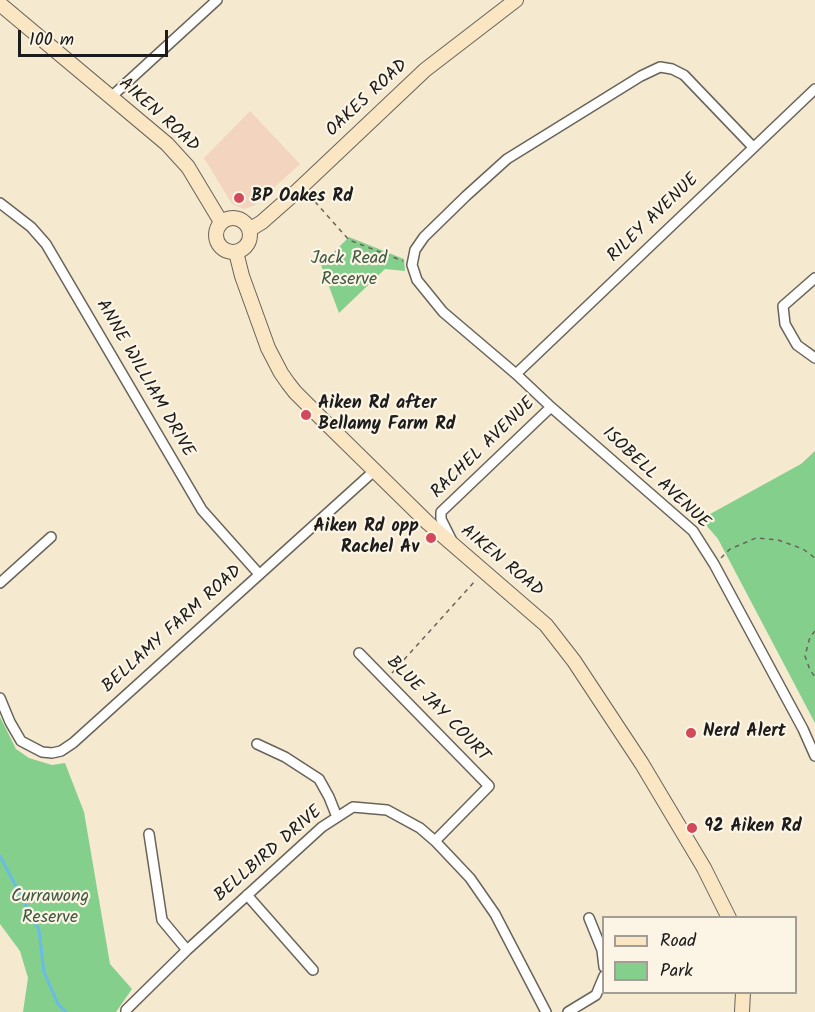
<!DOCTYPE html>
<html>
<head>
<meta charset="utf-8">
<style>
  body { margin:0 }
  #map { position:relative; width:815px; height:1012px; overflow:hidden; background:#f5e9cf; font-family:Kalam,sans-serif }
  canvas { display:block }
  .legend { position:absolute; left:602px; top:916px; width:195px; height:78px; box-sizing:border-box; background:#fcf5e5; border:2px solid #a29e95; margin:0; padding:8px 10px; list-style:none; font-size:18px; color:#1c1c1c }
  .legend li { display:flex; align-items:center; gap:12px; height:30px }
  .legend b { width:30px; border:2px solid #a29e95 }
  .scale { position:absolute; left:18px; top:30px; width:150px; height:27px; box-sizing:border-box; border:3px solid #1c1c1c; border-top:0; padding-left:8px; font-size:18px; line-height:21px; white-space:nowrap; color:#1c1c1c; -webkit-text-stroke:4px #fcf5e5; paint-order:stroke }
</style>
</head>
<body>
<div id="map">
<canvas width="815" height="1012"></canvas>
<ul class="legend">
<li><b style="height:8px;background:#fbe6c4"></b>Road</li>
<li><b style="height:16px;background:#85cf8c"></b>Park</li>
</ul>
<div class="scale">100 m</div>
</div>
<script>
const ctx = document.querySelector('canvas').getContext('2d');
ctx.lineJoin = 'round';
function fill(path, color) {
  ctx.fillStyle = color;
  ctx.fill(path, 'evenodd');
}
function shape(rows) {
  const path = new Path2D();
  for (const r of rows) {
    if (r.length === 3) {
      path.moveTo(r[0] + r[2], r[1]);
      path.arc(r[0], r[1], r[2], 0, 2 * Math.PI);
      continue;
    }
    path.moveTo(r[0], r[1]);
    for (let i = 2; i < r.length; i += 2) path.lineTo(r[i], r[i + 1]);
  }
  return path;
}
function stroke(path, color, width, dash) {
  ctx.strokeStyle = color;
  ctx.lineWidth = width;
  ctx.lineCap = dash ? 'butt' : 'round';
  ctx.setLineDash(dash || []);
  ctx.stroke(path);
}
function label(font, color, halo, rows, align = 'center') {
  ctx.font = font + ' Kalam,sans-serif';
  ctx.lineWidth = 4.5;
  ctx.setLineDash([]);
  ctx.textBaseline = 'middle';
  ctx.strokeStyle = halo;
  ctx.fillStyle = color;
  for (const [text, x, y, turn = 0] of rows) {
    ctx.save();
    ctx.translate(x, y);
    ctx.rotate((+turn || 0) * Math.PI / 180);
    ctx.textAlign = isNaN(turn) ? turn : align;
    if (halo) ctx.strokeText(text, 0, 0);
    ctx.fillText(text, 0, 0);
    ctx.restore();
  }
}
const built = shape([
  [250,111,300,164,255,205,244,209,232,204,204,158]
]);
const green = shape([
  [349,237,404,259,405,271,385,269,339,313,321,265],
  [815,451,815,723,718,539,701,519,801,464],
  [0,717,16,749,29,758,52,765,65,763,84,812,110,964,132,989,116,1012,23,1012,28,978,20,951,0,924]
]);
const stream = shape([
  [0,856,39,930,44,972,58,1004,66,1012]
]);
const path = shape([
  [309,195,349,240,403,261],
  [721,558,730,549,756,538,778,540,803,549,815,558],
  [815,631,810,637,805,656,810,670,815,677],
  [392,673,475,581]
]);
const street = shape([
  [111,97,217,0],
  [753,147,684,75,672,69,660,67,641,76,507,159,466,196,424,237,415,250,412,265,417,280,443,312,516,374,551,407,693,531,714,564,803,729,815,756],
  [0,203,31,227,46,244,202,510,259,574],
  [815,278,783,306,785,324,797,345,815,358],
  [516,374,815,89],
  [452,541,441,519,441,512,551,407],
  [0,583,51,537],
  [359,653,489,786,435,841],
  [0,698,10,722,21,741,42,752,52,753,61,751,73,743,374,471],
  [257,744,285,757,319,779,329,797,337,817],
  [149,834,162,920,187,950],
  [247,895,313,970],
  [589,918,602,950,604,967],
  [126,1012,126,1010,187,950,322,827,353,807,387,810,420,828,435,841,470,878,495,914,546,1012],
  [568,1012,596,995,604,976]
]);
const secondary = shape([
  [0,4,167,144,188,167,221,222],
  [233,235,17],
  [249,230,262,222,296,192,425,70,516,0],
  [236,252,242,276,268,348,281,373,288,383,295,392,326,423,428,523,546,625,574,661,642,764,704,868,729,918],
  [742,1012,743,992]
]);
const markers = [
  [239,198,6,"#d1495b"],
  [306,415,6,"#d1495b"],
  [431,538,6,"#d1495b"],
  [691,733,6,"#d1495b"],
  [692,828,6,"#d1495b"]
];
const streetNames = [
  ["OAKES ROAD",368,99,-43],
  ["AIKEN ROAD",158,116,42],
  ["RILEY AVENUE",654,219,-44],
  ["ANNE WILLIAM DRIVE",144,379,60],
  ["RACHEL AVENUE",484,449,-44],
  ["ISOBELL AVENUE",655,479,43],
  ["AIKEN ROAD",501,562,40],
  ["BELLAMY FARM ROAD",173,630,-42],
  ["BLUE JAY COURT",437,710,46],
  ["BELLBIRD DRIVE",269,855,-41]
];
const poiNames = [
  ["BP Oakes Rd",251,198],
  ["Aiken Rd after",318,405],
  ["Bellamy Farm Rd",318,426],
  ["Aiken Rd opp",419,528,"right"],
  ["Rachel Av",419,549,"right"],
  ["Nerd Alert",703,733],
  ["92 Aiken Rd",704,828]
];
const parkNames = [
  ["Jack Read",349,260],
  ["Reserve",349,281],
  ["Currawong",50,898],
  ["Reserve",50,919]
];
fill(built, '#f3d4bf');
fill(green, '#85cf8c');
stroke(stream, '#68bce5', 3);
stroke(street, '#68645b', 12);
stroke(secondary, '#68645b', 16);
stroke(path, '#68645b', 1.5, [4.5, 4.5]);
stroke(street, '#fff', 9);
stroke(secondary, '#fbe6c4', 14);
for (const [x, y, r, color] of markers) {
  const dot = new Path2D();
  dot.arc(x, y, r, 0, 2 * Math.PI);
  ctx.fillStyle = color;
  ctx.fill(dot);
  stroke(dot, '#fcf5e5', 2);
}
label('18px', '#1c1c1c', '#fcf5e5', streetNames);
label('bold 18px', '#1c1c1c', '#fcf5e5', poiNames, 'left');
label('18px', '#415b43', '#fcf5e5', parkNames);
</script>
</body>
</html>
